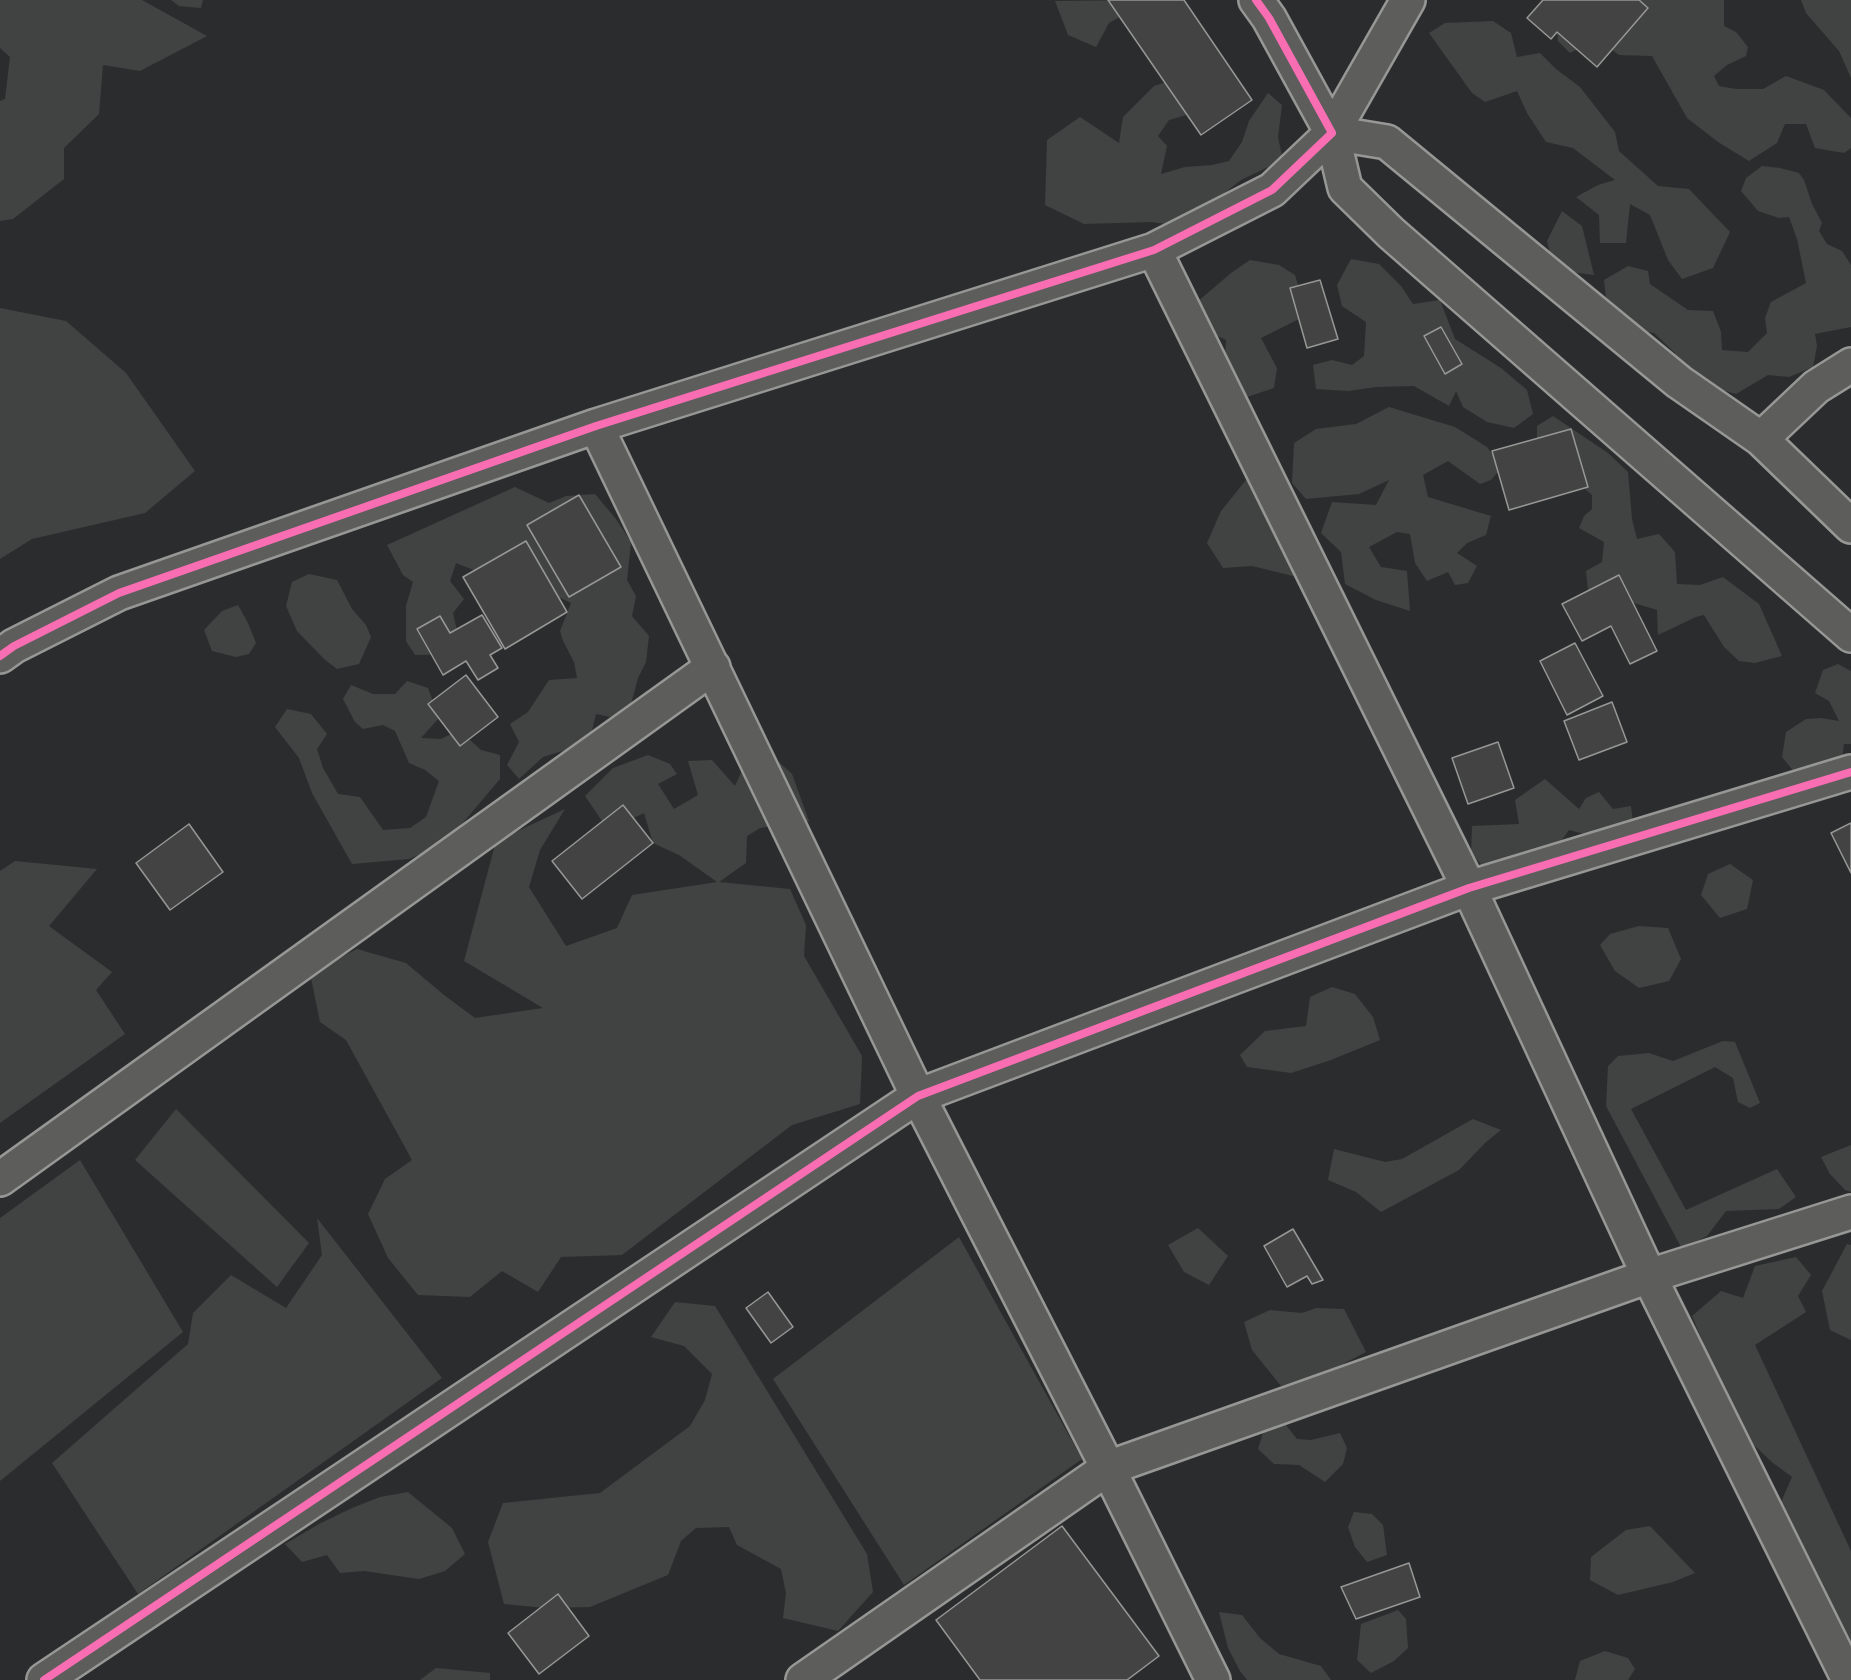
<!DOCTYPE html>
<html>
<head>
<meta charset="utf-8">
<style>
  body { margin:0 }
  canvas { display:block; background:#2b2c2d }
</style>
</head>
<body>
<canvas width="1851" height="1680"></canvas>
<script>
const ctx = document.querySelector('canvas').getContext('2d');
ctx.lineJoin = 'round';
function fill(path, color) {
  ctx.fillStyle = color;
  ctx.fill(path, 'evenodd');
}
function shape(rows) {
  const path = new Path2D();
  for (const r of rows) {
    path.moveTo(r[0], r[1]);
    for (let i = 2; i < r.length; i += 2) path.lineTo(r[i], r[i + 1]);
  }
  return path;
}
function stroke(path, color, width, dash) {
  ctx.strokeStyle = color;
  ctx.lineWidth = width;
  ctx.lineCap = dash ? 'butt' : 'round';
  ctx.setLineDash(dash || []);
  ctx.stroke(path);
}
const green = shape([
  [0,0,142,0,207,36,140,71,103,65,99,114,64,148,64,179,13,219,0,221,0,101,5,99,10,57,0,48],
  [171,0,203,0,201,8,179,6],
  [1150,0,1109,23,1096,47,1068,35,1055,1],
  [1559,0,1724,0,1724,26,1736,32,1748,47,1746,56,1727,65,1714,76,1719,86,1736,89,1763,89,1786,76,1824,90,1851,118,1851,148,1844,153,1815,148,1806,124,1785,124,1777,143,1749,161,1718,142,1687,118,1652,56,1619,55,1597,39,1570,53,1558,41,1555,11],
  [1801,0,1851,0,1851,78,1839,51,1806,13],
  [1493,21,1511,33,1517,57,1540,53,1556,69,1580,87,1615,132,1619,151,1658,186,1689,189,1730,232,1713,268,1682,279,1668,260,1650,215,1630,204,1626,243,1600,243,1599,215,1576,197,1598,185,1615,180,1573,148,1546,142,1527,113,1517,91,1485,102,1472,93,1429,33,1445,23],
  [1184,76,1197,112,1169,120,1158,136,1167,146,1161,174,1185,167,1212,165,1229,161,1242,142,1249,121,1268,93,1282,105,1278,137,1283,160,1241,180,1182,226,1151,222,1084,224,1045,205,1047,140,1080,117,1119,143,1123,117,1154,86],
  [1762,166,1780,168,1799,173,1804,180,1812,204,1822,223,1819,231,1827,244,1842,251,1851,265,1851,327,1815,334,1817,346,1813,367,1789,377,1768,375,1736,394,1704,385,1684,369,1674,352,1654,333,1632,329,1607,307,1604,280,1628,266,1648,271,1650,284,1688,310,1713,311,1721,332,1722,350,1748,352,1767,333,1765,318,1771,302,1806,283,1797,239,1789,217,1779,218,1758,211,1741,191,1746,178],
  [1562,211,1582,226,1594,275,1554,270,1547,241],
  [1351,259,1379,264,1401,286,1413,304,1440,300,1455,339,1501,368,1527,390,1533,414,1514,428,1487,422,1463,407,1456,391,1449,406,1414,386,1377,387,1348,391,1316,389,1313,365,1332,360,1352,365,1364,356,1366,322,1342,306,1337,285],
  [1250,260,1279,265,1295,275,1307,315,1261,338,1277,368,1274,388,1247,397,1236,390,1225,361,1226,340,1215,335,1196,303,1231,273],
  [0,308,66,321,126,373,195,471,145,513,32,539,0,559],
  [1389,407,1455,427,1487,447,1502,467,1491,480,1480,484,1448,461,1423,475,1428,497,1491,516,1486,535,1467,543,1457,553,1477,566,1468,583,1455,585,1448,572,1427,581,1415,563,1410,534,1397,532,1369,547,1381,567,1407,571,1410,611,1376,600,1345,584,1341,552,1321,533,1332,502,1376,505,1389,480,1359,494,1306,499,1292,483,1294,443,1316,429,1356,424],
  [1553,416,1608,453,1628,472,1632,519,1637,539,1659,534,1675,552,1677,584,1700,585,1723,577,1759,604,1782,656,1755,663,1739,661,1724,647,1704,615,1696,617,1658,635,1657,610,1624,600,1589,600,1586,571,1602,562,1604,542,1579,528,1584,516,1592,509,1592,495,1537,448,1537,426],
  [1246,480,1298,502,1311,527,1302,564,1293,576,1252,566,1223,568,1207,543,1221,511],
  [515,487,549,503,566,496,595,494,616,519,631,542,627,580,636,596,632,616,649,636,646,662,638,678,630,708,610,717,596,714,591,735,572,748,543,757,519,779,507,765,519,742,510,724,528,712,549,680,577,678,574,662,563,641,560,631,571,603,544,590,491,577,456,563,450,581,464,599,453,613,459,640,448,654,415,655,406,641,406,606,413,582,403,575,387,545],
  [309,574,337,580,352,609,366,625,371,637,359,664,337,669,324,659,297,631,286,606,292,582],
  [238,605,248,623,256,643,249,654,236,657,212,651,204,630,222,611],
  [1838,664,1851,671,1851,744,1844,744,1838,796,1817,800,1782,757,1786,732,1806,719,1821,718,1839,721,1829,701,1815,693,1823,670],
  [407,681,428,688,439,718,421,738,441,739,459,730,481,750,500,755,500,779,445,844,409,859,352,864,312,793,299,758,275,727,287,709,311,714,327,734,317,749,323,768,338,794,360,797,383,830,410,828,426,817,439,781,425,770,409,763,395,731,383,725,363,729,355,722,343,699,351,685,373,694,395,694],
  [648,755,670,764,677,774,658,784,674,809,698,795,688,761,712,760,735,786,743,768,779,762,792,774,809,821,760,828,747,836,746,863,719,882,790,889,806,925,804,956,862,1056,860,1104,792,1125,622,1255,561,1257,538,1292,502,1271,470,1297,418,1295,388,1258,368,1214,385,1179,412,1160,346,1040,320,1022,310,973,357,949,406,963,444,995,475,1018,543,1008,464,961,496,841,565,809,540,850,529,887,566,946,617,928,632,895,717,882,679,855,653,843,644,813,608,830,585,796,613,768],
  [1545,779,1579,809,1586,798,1599,792,1613,809,1631,806,1633,823,1603,834,1584,834,1569,830,1559,844,1484,867,1471,854,1472,826,1519,824,1515,800],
  [15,861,97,869,49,926,112,972,96,990,125,1034,0,1123,0,871],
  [1730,864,1753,880,1747,909,1720,918,1701,895,1708,874],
  [1639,926,1668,928,1681,959,1669,981,1639,988,1615,971,1600,945,1610,934],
  [1332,987,1355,994,1373,1017,1380,1040,1331,1060,1291,1073,1247,1067,1240,1055,1265,1031,1306,1026,1310,997],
  [1723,1041,1735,1042,1760,1103,1750,1108,1738,1102,1733,1078,1715,1067,1631,1109,1686,1210,1777,1169,1796,1197,1779,1209,1726,1211,1707,1236,1682,1249,1606,1106,1608,1066,1618,1056,1649,1053,1673,1061],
  [176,1109,309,1243,277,1287,135,1160],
  [1473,1119,1501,1130,1486,1142,1459,1170,1381,1212,1356,1192,1328,1180,1334,1149,1385,1162,1402,1159],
  [1851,1145,1851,1192,1845,1190,1830,1174,1821,1157],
  [80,1160,183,1332,0,1481,0,1218],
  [317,1218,442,1378,138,1594,52,1463,188,1344,193,1313,231,1275,286,1308,322,1255],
  [1198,1228,1228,1256,1209,1285,1184,1272,1168,1245],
  [959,1237,1082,1459,904,1585,773,1379],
  [1847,1244,1851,1245,1851,1340,1830,1330,1822,1291],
  [1796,1257,1811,1275,1798,1296,1806,1312,1755,1345,1851,1551,1851,1649,1799,1544,1781,1502,1792,1477,1773,1463,1742,1434,1721,1380,1707,1352,1692,1316,1721,1291,1743,1298,1755,1266],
  [675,1302,715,1306,867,1554,873,1592,838,1631,783,1618,786,1593,781,1569,737,1545,729,1527,696,1528,681,1541,668,1575,590,1607,546,1608,504,1604,488,1542,503,1503,600,1493,690,1426,705,1400,712,1374,684,1346,651,1337],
  [1316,1308,1344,1309,1366,1352,1320,1376,1281,1386,1252,1350,1244,1322,1270,1310,1302,1313],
  [1282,1420,1297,1439,1311,1440,1340,1433,1347,1448,1343,1464,1325,1482,1299,1465,1274,1464,1258,1449,1265,1426],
  [408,1492,452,1528,465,1554,445,1571,419,1579,364,1571,340,1573,327,1555,302,1562,285,1544,319,1524,352,1508,380,1497],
  [1354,1512,1372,1514,1383,1525,1387,1555,1367,1562,1355,1547,1348,1527],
  [1650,1526,1695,1573,1673,1582,1618,1595,1590,1580,1591,1557,1626,1530],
  [1398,1610,1406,1619,1408,1648,1394,1661,1371,1673,1357,1660,1361,1624],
  [1219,1612,1242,1615,1260,1638,1279,1654,1321,1666,1331,1680,1247,1680,1240,1671,1228,1648],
  [1605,1651,1628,1658,1635,1669,1628,1680,1575,1680,1580,1661],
  [436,1668,490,1673,490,1680,420,1680]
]);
const building = shape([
  [1108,0,1184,0,1252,100,1201,135,1108,0],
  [1543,0,1639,0,1648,8,1597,67,1557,32,1551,39,1527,18,1543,0],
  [1320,280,1338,339,1307,348,1290,288,1320,280],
  [1441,327,1462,364,1445,374,1424,336,1441,327],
  [1571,429,1588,487,1509,510,1492,451,1571,429],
  [579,495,621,567,569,597,527,525,579,495],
  [526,541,567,612,505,649,463,577,526,541],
  [1619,575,1657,651,1630,664,1611,626,1582,641,1562,604,1619,575],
  [482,615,502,648,490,655,498,668,478,680,466,661,443,675,417,629,440,616,450,633,482,615],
  [1575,643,1603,696,1567,715,1540,661,1575,643],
  [466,675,498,717,460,746,428,704,466,675],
  [1612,702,1627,742,1579,760,1564,721,1612,702],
  [1498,742,1514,788,1468,804,1452,758,1498,742],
  [623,805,653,843,582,899,552,861,623,805],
  [1851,823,1851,873,1831,833,1851,823],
  [189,824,223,872,170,910,136,863,189,824],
  [1293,1229,1323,1280,1312,1284,1307,1276,1287,1287,1264,1246,1293,1229],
  [768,1292,793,1327,771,1343,746,1308,768,1292],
  [1062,1526,1159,1656,1127,1680,980,1680,936,1620,1062,1526],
  [1409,1563,1420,1597,1356,1619,1341,1587,1409,1563],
  [558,1594,589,1636,539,1674,508,1633,558,1594]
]);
const street = shape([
  [1408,0,1332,133,1345,188,1391,233,1851,635],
  [1332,133,1387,142,1679,382,1761,439,1851,526],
  [1154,250,1469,888,1649,1276,1849,1680],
  [596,426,918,1096,1108,1468,1213,1680],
  [1761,439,1816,387,1851,365],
  [0,656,14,646,119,593,596,426,1154,250,1272,190,1332,133,1269,18,1256,0],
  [0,1179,713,667],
  [44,1680,918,1096,1469,888,1851,772],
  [803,1680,1108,1468,1649,1276,1851,1212]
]);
const cycleway = shape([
  [0,656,14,646,119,593,596,426,1154,250,1272,190,1332,133,1269,18,1256,0],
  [44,1680,918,1096,1469,888,1851,772]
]);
fill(green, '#414242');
fill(building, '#434344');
stroke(building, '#979796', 1.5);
stroke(street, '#979796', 38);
stroke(street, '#5d5d5c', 33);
stroke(cycleway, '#f96db3', 8);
</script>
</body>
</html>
